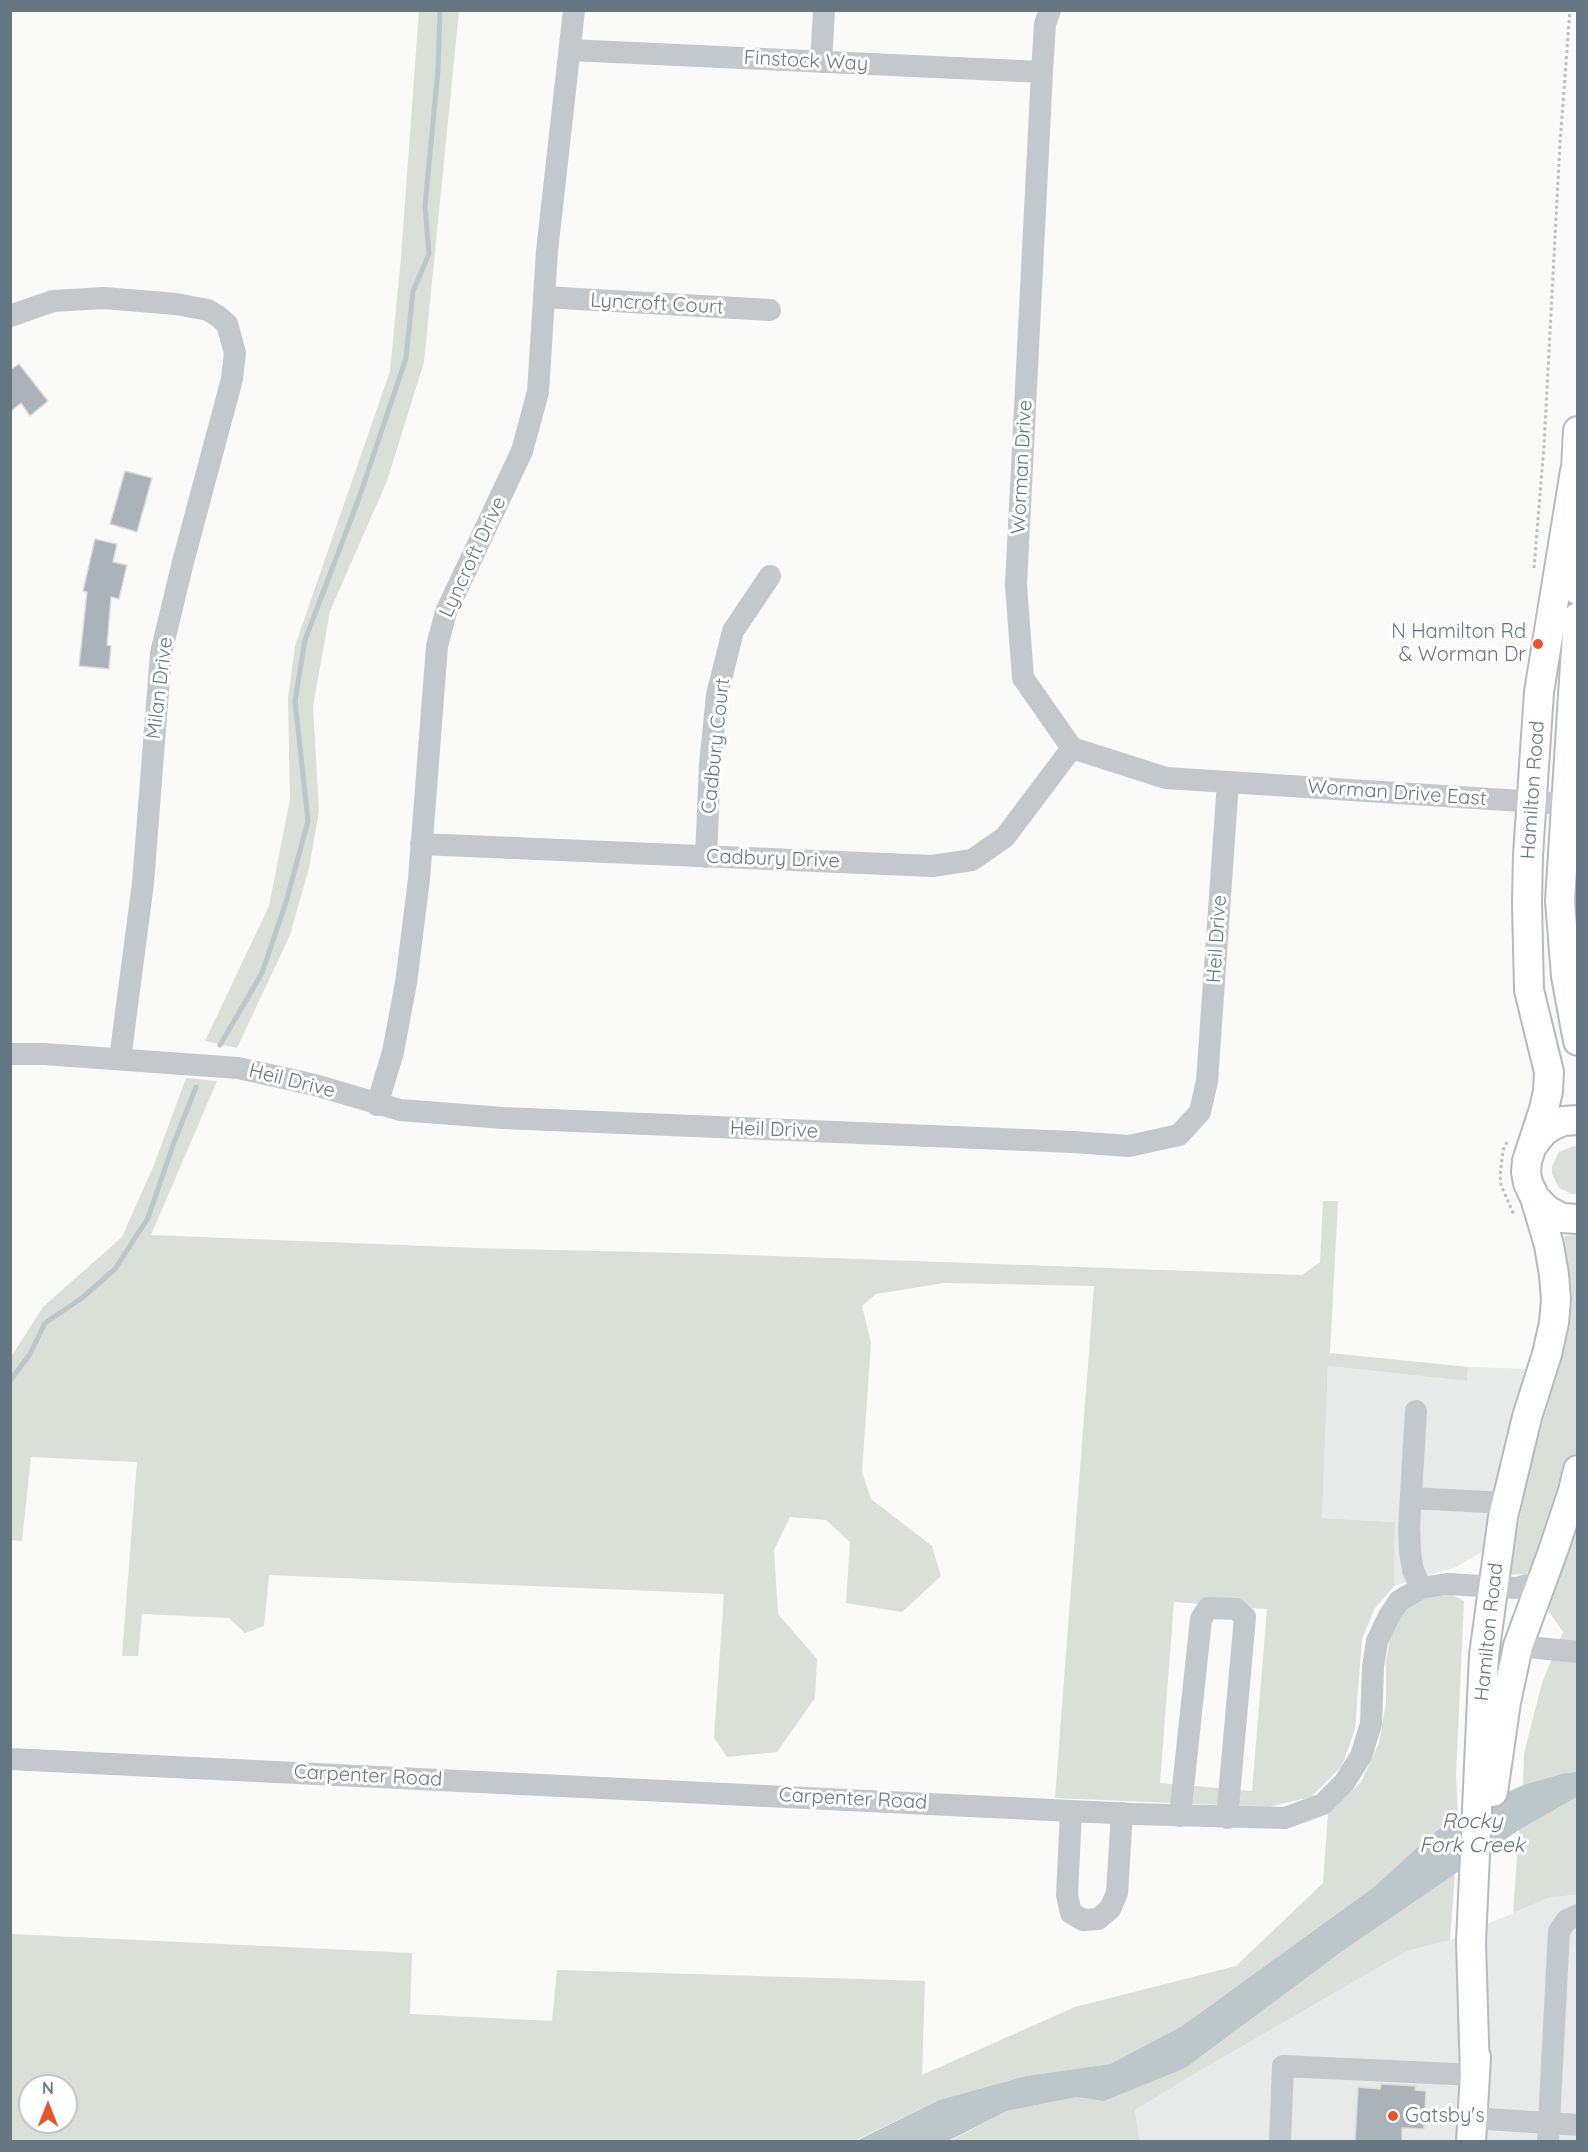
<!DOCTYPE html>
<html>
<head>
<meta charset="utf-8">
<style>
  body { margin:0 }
  #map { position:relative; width:1588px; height:2152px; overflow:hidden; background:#fafaf8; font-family:Quicksand,sans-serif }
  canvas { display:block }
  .frame { position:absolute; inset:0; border:12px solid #657683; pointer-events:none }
  .north { position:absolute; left:18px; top:2074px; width:60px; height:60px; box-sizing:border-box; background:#fff; border:2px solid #c1c8cd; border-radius:50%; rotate:0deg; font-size:16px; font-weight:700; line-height:24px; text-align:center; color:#657683 }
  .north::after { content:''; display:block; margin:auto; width:21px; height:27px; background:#e4572e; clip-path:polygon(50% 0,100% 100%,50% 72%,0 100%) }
</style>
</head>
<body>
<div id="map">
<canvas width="1588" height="2152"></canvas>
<div class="frame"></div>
<div class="north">N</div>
</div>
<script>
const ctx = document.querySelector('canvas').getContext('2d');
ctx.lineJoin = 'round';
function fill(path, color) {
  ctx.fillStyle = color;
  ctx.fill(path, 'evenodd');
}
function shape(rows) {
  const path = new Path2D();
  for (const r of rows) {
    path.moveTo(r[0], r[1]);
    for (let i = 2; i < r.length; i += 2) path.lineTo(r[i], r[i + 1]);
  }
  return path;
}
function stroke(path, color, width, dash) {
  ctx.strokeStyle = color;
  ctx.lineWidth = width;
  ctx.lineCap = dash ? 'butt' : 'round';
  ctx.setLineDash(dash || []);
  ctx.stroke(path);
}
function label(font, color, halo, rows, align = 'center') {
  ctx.font = font + ' Quicksand,sans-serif';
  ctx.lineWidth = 6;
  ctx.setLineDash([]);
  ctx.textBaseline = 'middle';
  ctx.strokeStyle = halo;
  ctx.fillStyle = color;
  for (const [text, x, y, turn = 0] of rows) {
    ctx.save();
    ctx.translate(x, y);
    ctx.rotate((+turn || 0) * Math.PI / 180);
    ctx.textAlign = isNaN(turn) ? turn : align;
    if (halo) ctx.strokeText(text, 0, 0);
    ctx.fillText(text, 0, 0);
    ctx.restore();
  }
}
const built = shape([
  [1328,1366,1467,1381,1468,1367,1532,1369,1489,1548,1456,1567,1394,1586,1395,1522,1322,1518],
  [1577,1895,1577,2141,1140,2141,1135,2110,1201,2070,1407,1951,1450,1940,1551,1897]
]);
const green = shape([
  [419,11,459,11,424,362,387,481,330,611,313,706,319,811,309,868,290,935,237,1048,205,1041,269,906,290,799,288,698,295,646,390,371,401,257],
  [186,1078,217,1081,151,1235,476,1248,718,1254,1302,1275,1320,1262,1323,1201,1338,1201,1330,1353,1468,1367,1467,1381,1328,1366,1322,1518,1395,1522,1394,1586,1375,1608,1362,1639,1355,1729,1342,1766,1311,1797,1268,1807,1055,1798,1094,1286,944,1283,876,1294,862,1306,871,1343,862,1472,871,1499,932,1546,941,1576,902,1612,846,1603,850,1542,826,1520,790,1517,774,1550,778,1614,817,1659,815,1698,777,1752,727,1757,714,1738,724,1594,269,1575,264,1626,245,1633,229,1618,142,1614,138,1656,122,1656,137,1462,31,1457,22,1541,11,1540,11,1357,43,1307,122,1237,154,1165],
  [1174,1602,1267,1609,1252,1791,1160,1783],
  [1574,1146,1577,1147,1578,1194,1572,1194,1559,1188,1552,1174,1552,1166,1559,1152],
  [1577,1235,1577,1456,1567,1496,1539,1561,1525,1574,1509,1575,1523,1500,1536,1445,1570,1325,1572,1293,1564,1236],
  [1577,1524,1577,1772,1565,1773,1523,1785,1524,1754,1542,1683,1563,1632,1549,1612,1547,1596],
  [1452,1595,1464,1601,1456,1775,1458,1815,1432,1834,1374,1887,1182,2026,1110,2064,1026,2076,939,2100,854,2141,11,2142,11,1934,412,1953,410,2014,552,2021,557,1970,925,1981,922,2075,1075,2007,1236,1966,1323,1883,1328,1814,1361,1782,1379,1743,1386,1703,1386,1660,1392,1628,1410,1603,1431,1597],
  [30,2086,66,2086,66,2122,30,2122],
  [1577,1797,1577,1895,1551,1897,1513,1913,1519,1830],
  [1455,1873,1450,1940,1407,1951,1201,2070,1135,2110,1140,2141,948,2142,1007,2111,1077,2097,1104,2101,1341,1952]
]);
const water = shape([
  [1577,1772,1577,1797,1519,1830,1341,1952,1185,2068,1104,2101,1077,2097,1007,2111,948,2141,854,2142,939,2100,1026,2076,1110,2064,1182,2026,1374,1887,1432,1834,1465,1811,1523,1785,1565,1773]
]);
const stream = shape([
  [220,1045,262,973,286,902,308,821,295,701,305,640,359,498,406,358,413,291,429,254,425,206,438,70,440,10],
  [10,1381,30,1354,45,1323,82,1298,115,1269,148,1218,173,1145,196,1087]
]);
const building = shape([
  [19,364,48,401,30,416,21,403,10,412,10,370,19,364],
  [125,471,152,478,137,532,110,524,125,471],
  [95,539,117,544,113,562,127,565,119,599,111,597,107,645,111,646,109,669,79,666,87,592,83,591,95,539],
  [1381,2084,1416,2086,1415,2090,1426,2091,1424,2129,1402,2128,1402,2142,1355,2142,1358,2087,1380,2089,1381,2084]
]);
const path = shape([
  [1534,568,1544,446,1560,143,1570,10],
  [1507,1142,1503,1150,1500,1176,1501,1185,1514,1215]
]);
const minor = shape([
  [1050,10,1045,24,1042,72,1016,585,1023,678,1072,748,1166,778,1567,804],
  [570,50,1042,72],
  [821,62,824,10],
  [544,297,770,310],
  [10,316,53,301,104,298,176,304,208,310,219,317,227,324,235,353,232,379,183,562,161,653,143,883,120,1059],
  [421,844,932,866,972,860,1005,837,1072,748],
  [706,857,710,764,717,695,733,631,770,576],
  [10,1054,44,1054,238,1068,315,1085,400,1110,503,1118,1073,1142,1129,1146,1179,1135,1200,1112,1207,1081,1228,782],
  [377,1105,393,1052,406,983,419,879,437,646,446,612,522,451,538,392,547,251,574,10],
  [1416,1411,1409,1528,1410,1552,1413,1570,1421,1588],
  [1411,1498,1506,1503],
  [1518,1646,1578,1652],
  [10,1759,1133,1814,1285,1818,1323,1804,1344,1783,1361,1756,1371,1724,1373,1667,1377,1641,1389,1616,1399,1601,1421,1588,1447,1584,1516,1588,1542,1581],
  [1071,1811,1067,1895,1071,1913,1083,1920,1098,1919,1110,1909,1117,1893,1122,1813],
  [1180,1816,1201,1619,1208,1608,1236,1609,1245,1617,1227,1818],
  [1472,2118,1578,2125],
  [1280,2142,1283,2066,1475,2075],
  [1548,2142,1559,1931,1567,1920,1578,1915]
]);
const major = shape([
  [1575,471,1539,692,1528,855,1527,903,1529,990,1549,1072,1548,1091,1544,1109,1527,1161,1526,1172,1528,1183,1535,1198,1547,1210,1562,1218,1578,1219],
  [1575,488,1578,431],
  [1577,547,1578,590],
  [1578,617,1560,901,1566,976,1578,1041],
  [1532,1146,1543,1132,1552,1126,1563,1121,1578,1120],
  [1493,1792,1506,1702,1518,1646,1553,1551,1573,1491,1578,1470],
  [1475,2075,1471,1942,1484,1655,1503,1517,1527,1417,1547,1354,1554,1323,1556,1299,1554,1275,1549,1245,1535,1198],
  [1471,2142,1476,2057]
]);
const markers = [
  [1538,644,6,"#e4572e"],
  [1393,2116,6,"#e4572e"]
];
const streetNames = [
  ["Finstock Way",806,61,3],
  ["Lyncroft Court",657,304,3],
  ["Worman Drive",1022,467,-87],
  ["Lyncroft Drive",473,557,-65],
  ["Milan Drive",160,688,-83],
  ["Cadbury Court",716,746,-84],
  ["Hamilton Road",1533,790,-86],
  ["Worman Drive East",1397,793,4],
  ["Cadbury Drive",773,859,2],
  ["Heil Drive",1217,939,-86],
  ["Heil Drive",292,1081,14],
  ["Heil Drive",774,1130,2],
  ["Hamilton Road",1489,1632,-84],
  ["Carpenter Road",368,1776,3],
  ["Carpenter Road",853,1799,3]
];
const poiNames = [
  ["N Hamilton Rd",1526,632],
  ["& Worman Dr",1526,655],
  ["Gatsby's",1405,2116,"left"]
];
const waterNames = [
  ["Rocky",1472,1822],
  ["Fork Creek",1472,1846]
];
fill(built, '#e8e9e9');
fill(green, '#dadfd7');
fill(water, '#bbc7cb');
stroke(stream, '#bbc7cb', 5);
fill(building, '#aab3b9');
stroke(building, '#dcdcda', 1.5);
stroke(major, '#b5babe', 32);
stroke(path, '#bbbfc2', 3, [3, 3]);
stroke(minor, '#c3c8cc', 22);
stroke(major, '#fff', 28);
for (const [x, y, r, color] of markers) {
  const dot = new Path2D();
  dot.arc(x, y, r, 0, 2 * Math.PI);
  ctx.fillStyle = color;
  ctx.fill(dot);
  stroke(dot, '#fff', 2);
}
label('20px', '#657683', '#fff', streetNames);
label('20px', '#657683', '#fff', poiNames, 'right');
label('italic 21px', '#60757c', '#fff', waterNames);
</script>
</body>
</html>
